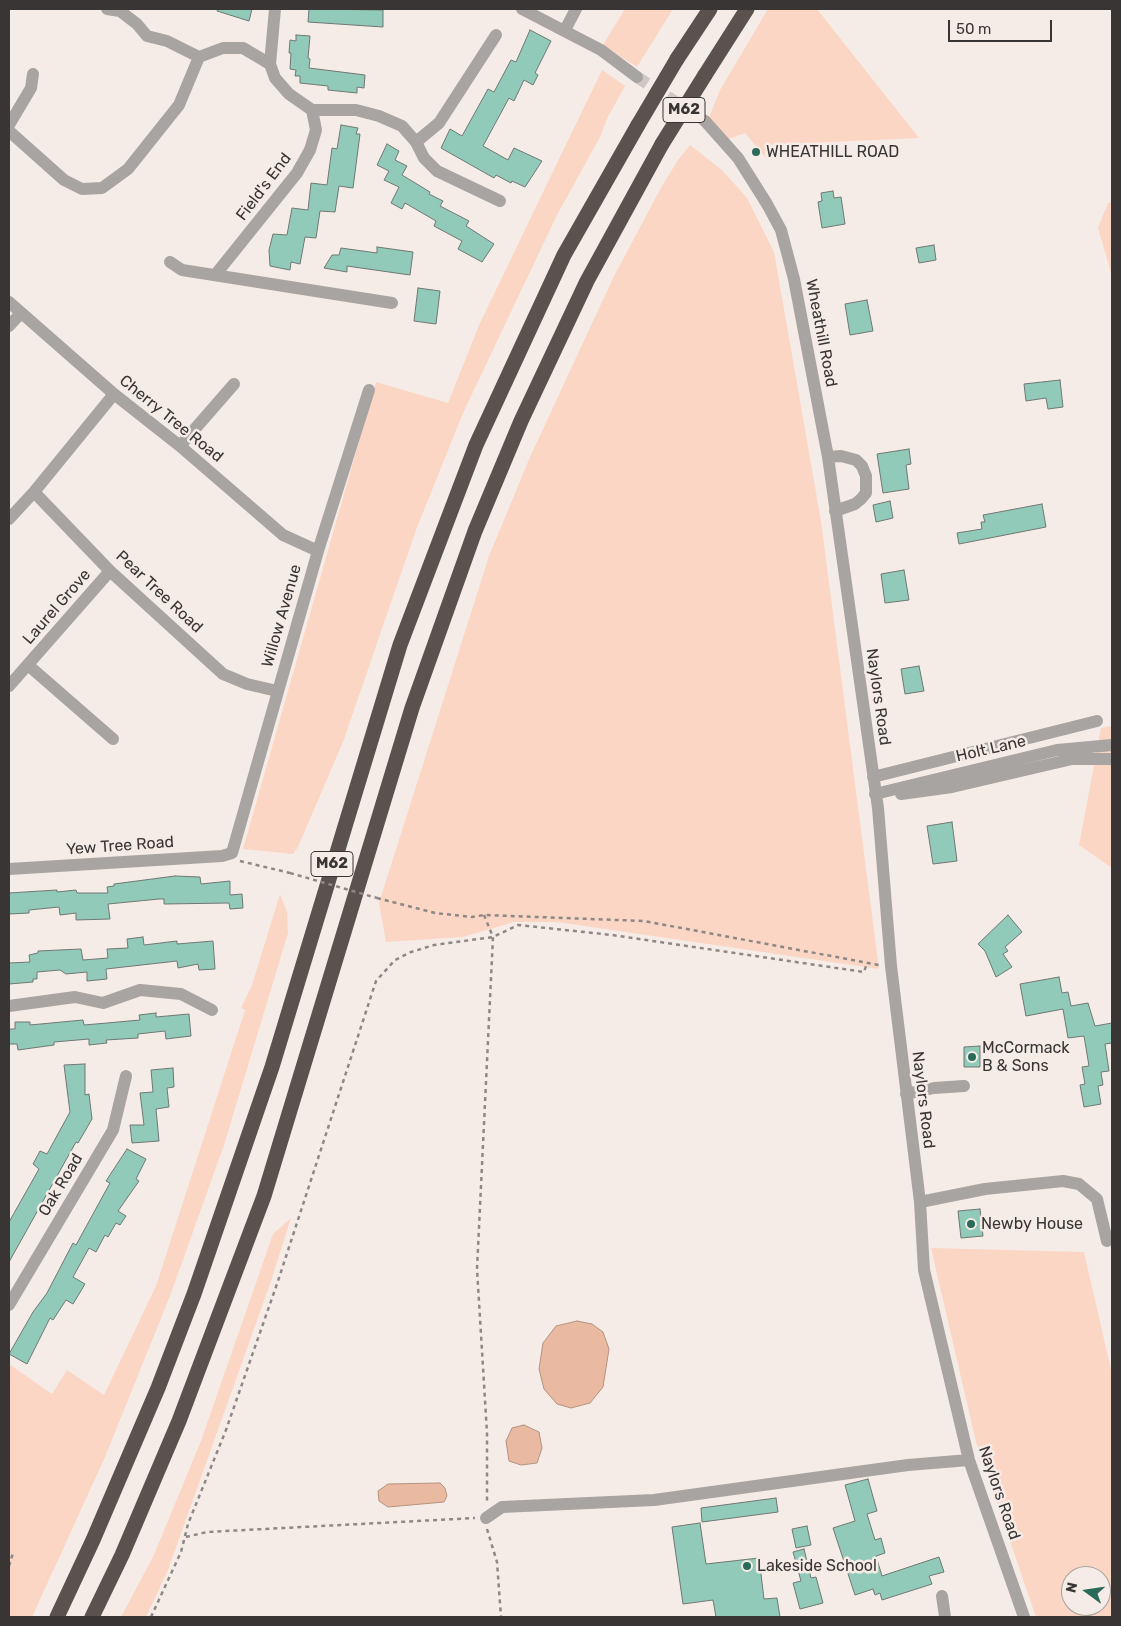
<!DOCTYPE html>
<html>
<head>
<meta charset="utf-8">
<style>
  body { margin:0 }
  #map { position:relative; width:1121px; height:1626px; overflow:hidden; background:#f5ece7; font-family:Rubik,sans-serif }
  canvas { display:block }
  .frame { position:absolute; inset:0; border:10px solid #393534; pointer-events:none }
  .north { position:absolute; left:1061px; top:1566px; width:50px; height:50px; box-sizing:border-box; background:#f5ece7; border:1px solid #aaa39f; border-radius:50%; rotate:284deg; font-size:14px; font-weight:700; line-height:20px; text-align:center; color:#393534 }
  .north::after { content:''; display:block; margin:auto; width:18px; height:22px; background:#296a58; clip-path:polygon(50% 0,100% 100%,50% 72%,0 100%) }
  .scale { position:absolute; left:948px; top:20px; width:104px; height:22px; box-sizing:border-box; border:2px solid #393534; border-top:0; padding-left:6px; font-size:15px; line-height:18px; white-space:nowrap; color:#393534; -webkit-text-stroke:4px #f5ece7; paint-order:stroke }
</style>
</head>
<body>
<div id="map">
<canvas width="1121" height="1626"></canvas>
<div class="frame"></div>
<div class="north">N</div>
<div class="scale">50 m</div>
</div>
<script>
const ctx = document.querySelector('canvas').getContext('2d');
ctx.lineJoin = 'round';
function fill(path, color) {
  ctx.fillStyle = color;
  ctx.fill(path, 'evenodd');
}
function shape(rows) {
  const path = new Path2D();
  for (const r of rows) {
    path.moveTo(r[0], r[1]);
    for (let i = 2; i < r.length; i += 2) path.lineTo(r[i], r[i + 1]);
  }
  return path;
}
function stroke(path, color, width, dash) {
  ctx.strokeStyle = color;
  ctx.lineWidth = width;
  ctx.lineCap = dash ? 'butt' : 'round';
  ctx.setLineDash(dash || []);
  ctx.stroke(path);
}
function label(font, color, halo, rows, align = 'center') {
  ctx.font = font + ' Rubik,sans-serif';
  ctx.lineWidth = 5;
  ctx.setLineDash([]);
  ctx.textBaseline = 'middle';
  ctx.strokeStyle = halo;
  ctx.fillStyle = color;
  for (const [text, x, y, turn = 0] of rows) {
    ctx.save();
    ctx.translate(x, y);
    ctx.rotate((+turn || 0) * Math.PI / 180);
    ctx.textAlign = isNaN(turn) ? turn : align;
    if (halo) ctx.strokeText(text, 0, 0);
    ctx.fillText(text, 0, 0);
    ctx.restore();
  }
}
const green = shape([
  [625,9,673,9,637,67,603,45],
  [768,9,817,9,919,138,765,145,765,157,745,133,726,140,708,120,720,90],
  [602,70,625,86,608,117,600,137,557,215,463,413,416,530,343,742,298,847,293,854,243,849,376,382,448,403,480,323],
  [690,145,722,170,747,198,774,252,821,521,879,969,557,922,514,922,463,937,386,942,379,903,489,556,530,457,614,276,662,186,678,160],
  [1112,202,1112,276,1098,228,1108,203],
  [1112,726,1112,868,1079,845,1101,728],
  [280,894,287,912,288,933,224,1145,170,1296,105,1457,32,1617,9,1617,9,1364,52,1394,67,1370,104,1395,156,1286,245,1010,241,1008,252,985],
  [291,1218,270,1284,168,1570,146,1617,121,1617,153,1557,201,1441,273,1234],
  [931,1248,1084,1252,1112,1374,1112,1617,1036,1617,976,1442],
  [1071,1576,1101,1576,1101,1606,1071,1606]
]);
const water = shape([
  [577,1321,592,1324,603,1332,609,1349,603,1387,590,1403,571,1408,557,1404,544,1389,539,1369,543,1343,556,1326,577,1321],
  [524,1425,539,1432,542,1448,537,1463,521,1465,509,1461,506,1441,512,1428,524,1425],
  [440,1483,445,1488,447,1496,444,1502,388,1507,379,1501,378,1491,388,1484,440,1483]
]);
const building = shape([
  [218,9,252,9,249,21,217,11,218,9],
  [309,9,383,10,383,27,308,22,309,9],
  [530,30,551,41,535,73,538,75,533,85,524,80,514,101,509,98,483,146,508,160,514,148,542,161,525,187,512,181,511,183,496,175,494,178,441,148,450,129,462,136,488,89,494,92,511,60,516,62,530,30],
  [296,35,310,36,308,58,310,59,309,68,365,75,364,88,357,87,357,93,328,90,328,86,300,83,300,76,295,76,296,70,290,69,291,53,289,53,290,40,296,41,296,35],
  [341,125,358,128,356,134,360,134,353,188,339,186,335,212,320,211,316,238,305,237,300,264,291,262,290,270,270,266,269,250,273,234,287,235,292,208,308,210,311,183,327,185,332,148,337,149,341,125],
  [387,144,399,151,395,160,407,166,402,175,430,192,429,194,443,201,440,206,469,221,466,226,494,244,482,262,458,249,462,241,434,226,436,221,405,203,402,209,391,203,399,187,384,180,389,171,377,165,387,144],
  [833,191,834,198,841,197,845,224,822,228,818,202,822,201,821,193,833,191],
  [934,245,936,260,919,263,916,248,934,245],
  [377,247,413,252,410,275,347,266,347,272,324,268,332,255,339,255,341,248,377,253,377,247],
  [418,288,440,291,436,324,414,321,418,288],
  [867,300,873,331,850,335,845,304,867,300],
  [1060,380,1063,407,1048,409,1046,398,1026,401,1024,384,1060,380],
  [909,449,911,464,906,465,909,489,883,493,877,454,909,449],
  [890,501,893,518,876,522,873,505,890,501],
  [1042,504,1046,527,959,544,957,533,982,529,981,522,985,522,983,515,1042,504],
  [904,570,909,600,885,603,881,574,904,570],
  [919,666,924,691,905,694,901,669,919,666],
  [952,822,957,861,933,864,927,826,952,822],
  [175,876,200,877,201,884,230,881,230,895,242,894,243,908,230,909,229,903,164,904,164,899,159,899,108,904,110,919,76,920,76,913,60,915,59,907,29,910,29,913,9,914,9,893,57,890,57,892,76,890,77,893,108,893,107,887,114,886,114,884,175,876],
  [1008,915,1022,932,1005,947,1008,951,1003,954,1012,967,996,977,985,951,978,944,1008,915],
  [143,937,144,945,177,941,177,944,213,941,215,969,199,970,198,964,178,968,177,961,106,969,107,979,87,981,87,972,66,974,60,970,37,972,37,979,33,979,33,982,9,984,9,963,30,962,29,955,38,953,38,951,81,949,83,960,108,958,107,949,128,948,127,939,143,937],
  [1059,977,1062,993,1068,992,1071,1006,1088,1003,1095,1026,1112,1023,1112,1043,1105,1044,1109,1071,1101,1072,1103,1085,1098,1086,1101,1104,1084,1107,1080,1085,1085,1084,1082,1067,1089,1066,1084,1036,1068,1038,1063,1009,1026,1016,1020,984,1059,977],
  [156,1013,156,1017,189,1014,191,1036,166,1039,165,1031,138,1034,138,1038,106,1040,107,1043,89,1045,89,1039,54,1042,54,1045,18,1050,17,1044,9,1044,9,1029,15,1029,15,1022,30,1022,30,1025,83,1020,84,1025,107,1023,140,1020,139,1015,156,1013],
  [980,1046,980,1067,964,1067,964,1047,980,1046],
  [85,1064,85,1095,89,1094,92,1119,78,1143,76,1142,9,1262,9,1222,39,1169,33,1164,40,1151,47,1154,70,1112,64,1065,85,1064],
  [173,1068,174,1087,167,1088,169,1107,156,1109,159,1141,132,1143,130,1125,144,1125,140,1093,153,1092,151,1070,173,1068],
  [127,1149,146,1159,136,1179,139,1181,118,1211,126,1216,120,1225,116,1223,108,1237,105,1235,96,1252,89,1248,73,1277,85,1284,73,1304,66,1300,53,1320,50,1318,27,1364,9,1354,33,1312,47,1293,73,1243,76,1245,110,1183,106,1181,127,1149],
  [980,1209,983,1236,961,1238,958,1211,980,1209],
  [868,1479,877,1511,867,1514,875,1540,881,1538,885,1553,876,1556,882,1576,939,1557,944,1572,929,1576,932,1584,882,1600,880,1593,875,1595,873,1589,855,1595,833,1528,855,1521,845,1485,868,1479],
  [776,1498,778,1512,702,1522,701,1508,776,1498],
  [700,1523,706,1564,759,1558,764,1599,777,1598,780,1617,716,1617,713,1600,683,1604,672,1527,700,1523],
  [807,1526,811,1545,796,1548,792,1529,807,1526],
  [804,1549,811,1578,816,1577,823,1603,800,1609,793,1583,801,1581,793,1552,804,1549]
]);
const minorTunnel = shape([
  [637,77,705,121]
]);
const path = shape([
  [240,861,290,873],
  [377,898,435,913,472,917,484,915,644,921,879,965],
  [484,915,493,937,477,1269,487,1433,487,1501],
  [487,1529,497,1562,501,1617],
  [186,1537,207,1532,475,1518],
  [9,1566,13,1553],
  [151,1617,181,1552,188,1524,226,1430,278,1281,376,981,395,960,411,952,434,945,493,937,518,925,612,935,864,972,867,963]
]);
const minor = shape([
  [107,9,120,11,137,24,147,36,167,41,199,57],
  [522,9,601,50,637,77],
  [565,30,576,9],
  [496,35,439,123,416,142,424,158,437,171,500,201],
  [312,110,356,110,379,116,402,126,416,142],
  [705,121,738,158,767,204,781,230,794,279,828,457,878,808,891,966,920,1202,924,1270,969,1460,1024,1617],
  [9,125,31,88,33,74],
  [9,131,64,180,82,189,102,188,128,169,179,105,199,57,223,48,243,48,270,64],
  [170,262,182,270,392,303],
  [216,274,297,173,310,150,316,130,312,110,289,94,275,78,270,64,275,9],
  [9,302,114,394,180,446,283,535,318,551],
  [9,326,21,313],
  [180,446,234,384],
  [828,457,841,456,856,460,862,466,866,476,866,493,861,499,855,504,835,511],
  [34,492,110,571,223,674,247,684,277,691],
  [9,519,34,492,114,394],
  [28,665,113,739],
  [9,686,110,571],
  [873,777,1097,721],
  [875,794,1057,750,1112,745],
  [901,794,952,787,1072,759,1112,759],
  [9,869,222,856,232,853,318,551,369,390],
  [9,1006,75,997,103,1003,140,990,181,994,212,1010],
  [906,1094,934,1088,964,1086],
  [920,1202,985,1189,1063,1181,1079,1184,1097,1199,1107,1241],
  [9,1305,113,1130,126,1076],
  [486,1518,502,1507,654,1500,908,1465,969,1460],
  [942,1596,945,1617]
]);
const highway = shape([
  [677,59,710,9],
  [705,75,747,9],
  [57,1617,93,1540,158,1388,194,1294,272,1067,400,645,476,445,564,255,638,125],
  [92,1617,122,1555,179,1421,264,1196,412,708,475,531,521,421,587,281,662,144]
]);
const pathBridge = shape([
  [290,873,377,898]
]);
const highwayBridge = shape([
  [638,125,677,59],
  [662,144,705,75]
]);
const markers = [
  [756,152,5,"#296a58"],
  [972,1057,5,"#296a58"],
  [971,1224,5,"#296a58"],
  [747,1566,5,"#296a58"]
];
const shields = [
  [684,110,42],
  [332,864,42]
];
const shieldNames = [
  ["M62",684,110],
  ["M62",332,864]
];
const poiNames = [
  ["WHEATHILL ROAD",766,152],
  ["McCormack",982,1048],
  ["B & Sons",982,1066],
  ["Newby House",981,1224],
  ["Lakeside School",757,1566]
];
const streetNames = [
  ["Field's End",264,187,-53],
  ["Wheathill Road",821,333,79],
  ["Cherry Tree Road",171,419,39],
  ["Pear Tree Road",159,592,43],
  ["Laurel Grove",57,607,-49],
  ["Willow Avenue",282,616,-74],
  ["Naylors Road",878,697,82],
  ["Holt Lane",991,749,-13],
  ["Yew Tree Road",120,846,-4],
  ["Naylors Road",923,1100,83],
  ["Oak Road",61,1185,-59],
  ["Naylors Road",999,1493,71]
];
fill(green, '#fbd6c4');
fill(water, '#e9baa1');
stroke(water, '#b49280', 1);
fill(building, '#91cab8');
stroke(building, '#6f7774', 1);
stroke(minorTunnel, '#cfc7c3', 12, [12, 6]);
stroke(path, '#8e8885', 2.5, [4, 4]);
stroke(minor, '#a8a4a2', 12);
stroke(highway, '#5a524f', 15);
stroke(pathBridge, '#8e8885', 2.5, [4, 4]);
stroke(highwayBridge, '#5a524f', 15);
for (const [x, y, r, color] of markers) {
  const dot = new Path2D();
  dot.arc(x, y, r, 0, 2 * Math.PI);
  ctx.fillStyle = color;
  ctx.fill(dot);
  stroke(dot, '#f5ece7', 2);
}
for (const [x, y, w] of shields) {
  const box = new Path2D();
  box.roundRect(x - w / 2, y - 12.5, w, 25, 4);
  ctx.fillStyle = '#f5ece7';
  ctx.fill(box);
  stroke(box, '#393534', 1);
}
label('bold 15px', '#393534', null, shieldNames);
label('16px', '#393534', '#f5ece7', poiNames, 'left');
label('16px', '#393534', '#f5ece7', streetNames);
</script>
</body>
</html>
